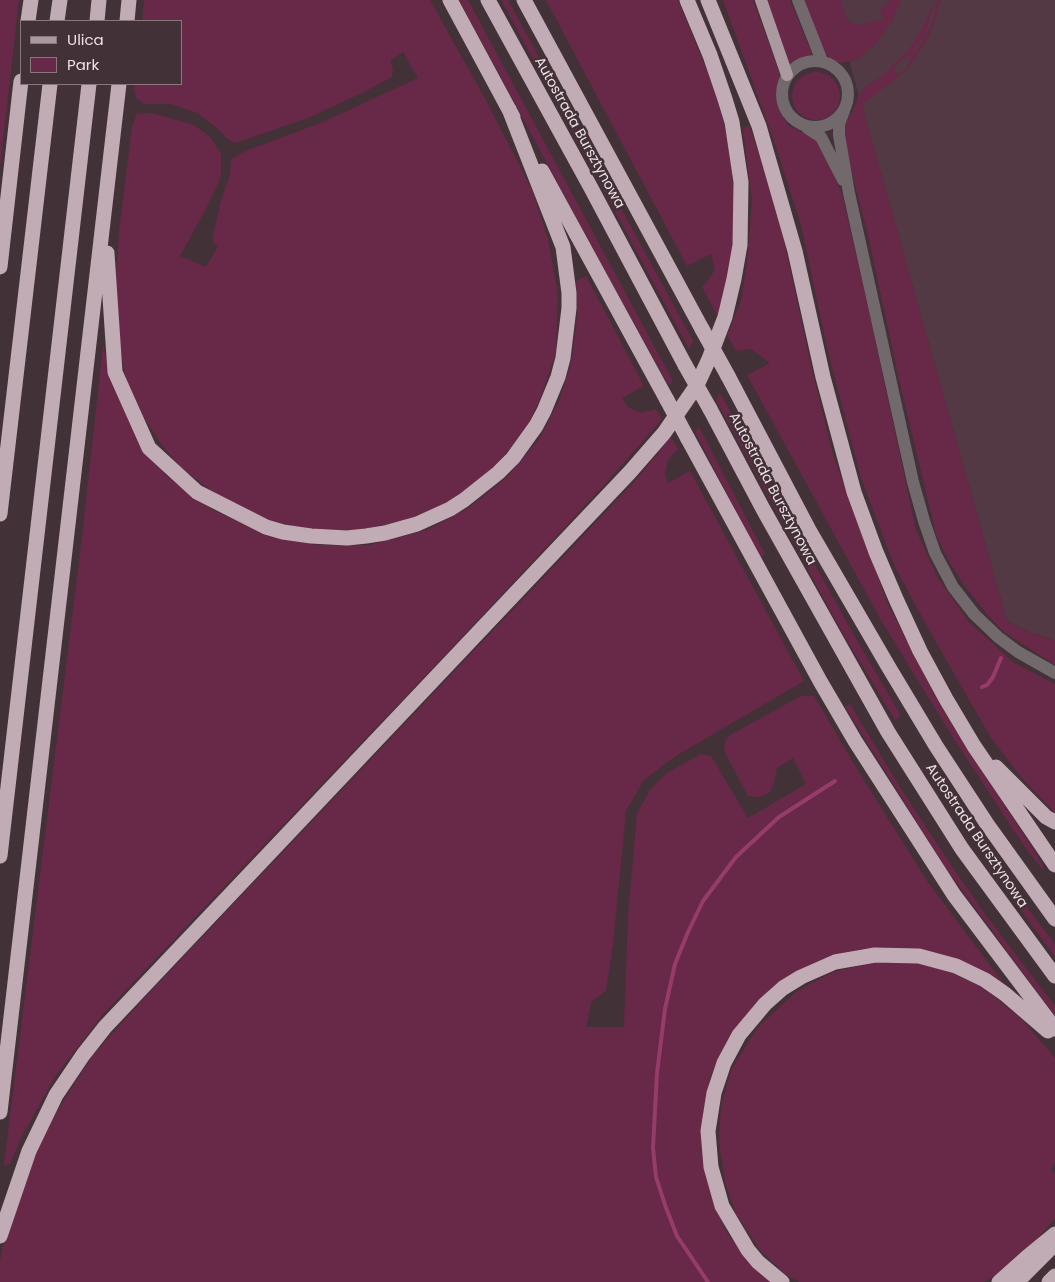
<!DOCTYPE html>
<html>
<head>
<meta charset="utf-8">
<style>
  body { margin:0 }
  #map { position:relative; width:1055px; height:1282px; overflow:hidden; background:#433138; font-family:Poppins,sans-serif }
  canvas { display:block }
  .legend { position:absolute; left:20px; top:20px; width:162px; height:65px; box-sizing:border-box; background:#433138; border:1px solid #87787e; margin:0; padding:6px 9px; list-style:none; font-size:15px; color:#ede2e6 }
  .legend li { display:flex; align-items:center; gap:10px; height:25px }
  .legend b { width:25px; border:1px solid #87787e }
</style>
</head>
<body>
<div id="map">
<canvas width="1055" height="1282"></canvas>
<ul class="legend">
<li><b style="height:6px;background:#ab999f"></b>Ulica</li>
<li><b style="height:14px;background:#682847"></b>Park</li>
</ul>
</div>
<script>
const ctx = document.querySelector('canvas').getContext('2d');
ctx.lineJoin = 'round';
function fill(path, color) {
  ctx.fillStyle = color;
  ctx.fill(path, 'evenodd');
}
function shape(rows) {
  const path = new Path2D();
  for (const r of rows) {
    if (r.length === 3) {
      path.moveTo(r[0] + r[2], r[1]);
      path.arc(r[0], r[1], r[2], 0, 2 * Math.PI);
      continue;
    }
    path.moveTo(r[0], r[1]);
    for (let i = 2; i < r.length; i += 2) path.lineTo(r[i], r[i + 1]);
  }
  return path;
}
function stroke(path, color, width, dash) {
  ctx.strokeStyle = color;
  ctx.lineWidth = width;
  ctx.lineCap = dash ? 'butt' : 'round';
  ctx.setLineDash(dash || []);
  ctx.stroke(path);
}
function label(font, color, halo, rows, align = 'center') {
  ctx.font = font + ' Poppins,sans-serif';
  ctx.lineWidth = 5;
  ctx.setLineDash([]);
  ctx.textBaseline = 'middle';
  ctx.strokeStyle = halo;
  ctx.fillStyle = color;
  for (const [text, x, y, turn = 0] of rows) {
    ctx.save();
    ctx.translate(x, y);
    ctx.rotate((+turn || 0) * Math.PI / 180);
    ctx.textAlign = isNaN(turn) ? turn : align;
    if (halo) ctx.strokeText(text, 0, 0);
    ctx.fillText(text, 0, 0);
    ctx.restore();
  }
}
const built = shape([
  [832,0,1055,0,1055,641,1029,632,1007,621]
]);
const green = shape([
  [0,0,19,0,0,167],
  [144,0,430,0,488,104,531,188,548,239,558,294,556,352,542,394,527,427,496,466,452,502,400,522,357,530,321,531,276,523,247,512,215,493,182,469,162,445,144,418,126,381,119,343,115,289,119,232,132,126,137,114,152,113,194,125,209,136,221,153,221,177,209,203,180,256,206,267,218,246,214,243,213,234,222,197,230,175,231,159,248,150,323,122,418,78,403,52,390,61,393,69,392,77,362,93,308,118,235,143,226,138,217,128,197,113,171,104,145,104,136,98,134,90,135,84,181,84,181,21,142,21],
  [459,0,468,0,673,381,669,386,606,273],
  [501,0,508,0,693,341,689,349],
  [546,0,678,0,717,95,731,154,735,218,729,273,717,316,702,287,706,283,715,270,711,254,687,266],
  [723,0,753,0,780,74,777,90,779,109,788,125,820,142,842,194,864,288,916,530,938,578,969,622,1013,662,1055,684,1055,813,1021,777,991,738,929,630,894,565,861,478,828,352,801,225,774,141],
  [767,0,790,0,813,56,801,58,790,67],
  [802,0,841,0,847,20,851,23,858,25,883,19,880,9,890,0,901,0,893,20,876,44,856,60,841,63,836,61,824,54],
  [935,0,926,32,913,51,895,66,895,73,899,74,906,68,910,60,908,58,917,49,928,32,933,20,937,0,941,0,931,33,918,54,908,68,899,76,862,105,1007,621,1029,632,1055,641,1055,665,1004,632,990,618,963,584,948,560,936,534,899,380,868,235,843,139,846,122,854,108,859,95,865,87,887,72,909,49,921,30],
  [816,96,24],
  [749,125,776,203,812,370,833,455,888,604,934,694,955,730,1032,847,1044,867,1042,869,1026,849,952,736,882,622,747,375,770,363,751,349,736,351,727,335,741,301,748,254,752,200,743,129],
  [586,276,644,386,622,398,628,407,641,413,656,409,662,419,608,481,449,651,104,1013,56,1075,21,1138,10,1164,4,1165,82,537,103,345,114,388,139,439,167,476,211,509,268,535,315,545,369,545,427,530,470,507,508,476,539,439,559,401,571,363,577,318,576,281],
  [720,393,850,628,901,716,895,720,842,632,716,400],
  [699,427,765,554,760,558,695,432],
  [671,437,678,449,668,460,665,475,668,483,690,471,804,681,674,757,644,780,626,811,613,945,606,991,591,1002,586,1027,624,1027,628,915,637,813,650,790,667,773,701,754,711,756,748,818,806,784,793,758,777,768,774,783,770,792,759,797,748,796,724,751,726,739,732,734,801,696,814,696,857,769,927,881,1004,984,970,966,937,953,894,948,860,949,816,963,732,1034,710,1077,701,1140,710,1192,727,1233,763,1275,772,1282,0,1282,0,1261,2,1249,18,1194,36,1150,62,1103,93,1055,147,995,634,482],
  [850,704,900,787,949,862,985,914,1055,1006,1055,1016,944,866,845,707],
  [994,858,1035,918,1055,944,1055,957,987,864],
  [875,962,916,962,951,972,983,988,1022,1019,1055,1058,1055,1163,1051,1170,1055,1173,1055,1219,1032,1244,997,1274,984,1282,799,1282,785,1274,760,1250,736,1214,725,1182,719,1141,721,1105,732,1068,758,1027,797,991,833,972]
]);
const stream = shape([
  [982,687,987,685,993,677,1001,658],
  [708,1282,677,1236,665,1205,656,1177,653,1148,657,1073,665,1009,675,964,688,932,703,901,736,857,779,817,835,781]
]);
const minor = shape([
  [798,0,822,61],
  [815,94,33],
  [844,111,839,124,839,135,849,193,913,482,924,521,935,553,953,587,974,614,998,637,1018,652,1055,673],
  [807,128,821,137,843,180]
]);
const major = shape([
  [761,0,787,75]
]);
const highway = shape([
  [450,0,513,117],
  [488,0,591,188,685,365],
  [524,0,702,329],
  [708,0,759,126,795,251,823,377,854,492,876,552,896,599,920,651,946,699,974,746,1055,865],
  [28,21,31,0],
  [57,21,60,0],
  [97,21,99,0],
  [127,21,129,0],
  [542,171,667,400],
  [107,253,115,372,149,448,197,492,266,527,283,532,311,536,347,538,366,536,385,533,417,524,450,509,464,500,498,473,513,458,536,426,544,411,558,377,563,358,569,308,569,293,563,247,509,109],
  [0,267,21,81],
  [728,376,809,530,888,666,936,746,987,824,1055,919],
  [710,409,763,509,888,732,962,849,1055,976],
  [688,439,820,681,855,741,954,895,1055,1029],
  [0,514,50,84],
  [996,767,1046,817,1055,822],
  [0,856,89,84],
  [0,1112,119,84],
  [0,1236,29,1151,56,1095,83,1055,105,1027,630,472,664,433,697,385,709,359,725,317,734,279,740,245,741,182,732,122,725,99,710,55,687,0],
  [782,1282,758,1262,748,1250,722,1206,711,1167,708,1131,714,1093,724,1063,739,1035,765,1004,783,988,801,977,835,962,875,955,919,956,956,966,985,980,1005,994,1048,1031],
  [999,1282,1027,1257,1055,1234],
  [1017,1282,1055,1244],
  [1049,1282,1055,1276]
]);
const highwayBridge = shape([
  [702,329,728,376],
  [685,365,710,409],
  [667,400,688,439]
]);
const streetNames = [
  ["Autostrada Bursztynowa",579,133,61],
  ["Autostrada Bursztynowa",772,489,62],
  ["Autostrada Bursztynowa",976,836,56]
];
fill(built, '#523943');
fill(green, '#682847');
stroke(stream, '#963c68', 4);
stroke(minor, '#72696c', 12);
stroke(major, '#ab999f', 12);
stroke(highway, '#c1abb4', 15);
stroke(highwayBridge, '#c1abb4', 15);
label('14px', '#ede2e6', '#433138', streetNames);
</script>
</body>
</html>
